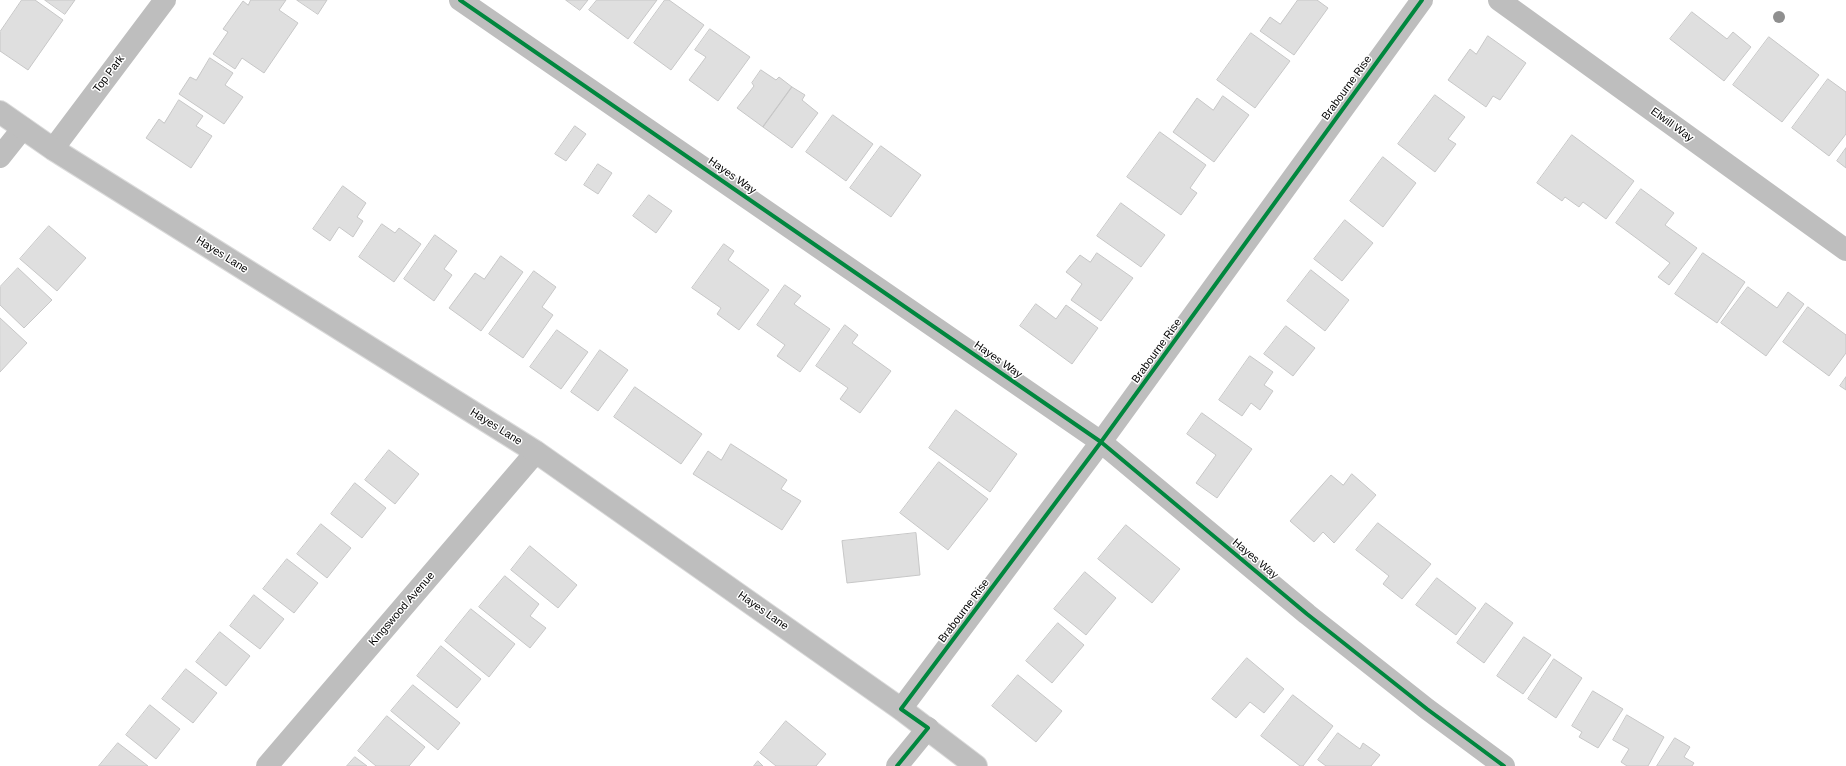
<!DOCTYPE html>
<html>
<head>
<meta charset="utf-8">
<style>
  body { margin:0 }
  canvas { display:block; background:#fff }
</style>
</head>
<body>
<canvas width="1846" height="766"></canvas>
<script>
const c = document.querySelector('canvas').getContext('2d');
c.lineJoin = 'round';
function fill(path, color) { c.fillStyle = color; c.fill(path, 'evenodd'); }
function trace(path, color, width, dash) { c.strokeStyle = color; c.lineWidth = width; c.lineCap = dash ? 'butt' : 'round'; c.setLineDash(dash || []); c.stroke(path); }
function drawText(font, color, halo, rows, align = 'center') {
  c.font = font + ' Helvetica,sans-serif'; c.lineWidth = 3; c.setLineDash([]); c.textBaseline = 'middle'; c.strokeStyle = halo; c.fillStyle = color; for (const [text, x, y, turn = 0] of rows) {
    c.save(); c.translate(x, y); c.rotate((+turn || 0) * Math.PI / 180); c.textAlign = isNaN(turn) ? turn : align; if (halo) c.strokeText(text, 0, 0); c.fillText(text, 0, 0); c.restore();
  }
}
const building = new Path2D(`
  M 22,0 L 35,0 L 63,20 L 28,70 L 0,51 L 0,32 Z
  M 45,0 L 75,0 L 65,14 Z
  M 251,0 L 286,0 L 279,10 L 298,23 L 264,73 L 242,58 L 235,69 L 213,54 L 228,32 L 223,29 L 243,1 L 248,5 Z
  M 297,0 L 327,0 L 318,14 Z
  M 566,0 L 588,0 L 580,10 Z
  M 597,0 L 657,0 L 628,39 L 589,10 Z
  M 665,0 L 669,0 L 704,25 L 671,70 L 634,43 Z
  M 1298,0 L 1317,0 L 1328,8 L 1294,55 L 1260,31 L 1270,17 L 1280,24 Z
  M 1692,12 L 1727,39 L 1733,32 L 1751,47 L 1724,81 L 1670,39 Z
  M 710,29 L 750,57 L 718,101 L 689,80 L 706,57 L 695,50 Z
  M 1251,33 L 1290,61 L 1255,108 L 1217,80 Z
  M 1488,36 L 1526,63 L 1500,100 L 1493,96 L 1486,107 L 1448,80 L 1470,49 L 1476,54 Z
  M 1769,37 L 1819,75 L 1782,122 L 1733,85 Z
  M 210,58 L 233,73 L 225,85 L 243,97 L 224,124 L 179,94 L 190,77 L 196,80 Z
  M 761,70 L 776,80 L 779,77 L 792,87 L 763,127 L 737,108 L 754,86 L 752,83 Z
  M 1828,79 L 1846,92 L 1846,134 L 1829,156 L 1792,128 Z
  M 792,87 L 805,95 L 802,100 L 818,113 L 792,148 L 763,127 Z
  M 1435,95 L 1465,117 L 1448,139 L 1456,144 L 1435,172 L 1398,144 Z
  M 1223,96 L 1249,115 L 1214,162 L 1173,132 L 1197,98 L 1213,110 Z
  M 179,100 L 203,116 L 196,126 L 212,136 L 191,168 L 146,138 L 159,119 L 164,123 Z
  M 833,115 L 873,144 L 846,181 L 806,152 Z
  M 575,126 L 586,134 L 566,161 L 555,154 Z
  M 1160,132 L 1206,165 L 1190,188 L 1197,193 L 1181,215 L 1127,177 Z
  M 1572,135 L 1634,181 L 1606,219 L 1583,202 L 1579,207 L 1565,197 L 1562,201 L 1537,183 Z
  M 881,146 L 921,175 L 891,217 L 850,188 Z
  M 1846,148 L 1846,168 L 1837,161 Z
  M 1383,157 L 1416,183 L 1383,227 L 1350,201 Z
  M 598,164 L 612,173 L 598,194 L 584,185 Z
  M 343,186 L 366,203 L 357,217 L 363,221 L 353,237 L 339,227 L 330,241 L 313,229 Z
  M 1641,189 L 1674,213 L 1665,225 L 1697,248 L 1669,285 L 1658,277 L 1670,263 L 1616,223 Z
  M 649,195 L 672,211 L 656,233 L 633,216 Z
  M 1121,203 L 1165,235 L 1141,267 L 1097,236 Z
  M 1345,220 L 1373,243 L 1342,281 L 1314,259 Z
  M 382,224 L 395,233 L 399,228 L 421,244 L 394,282 L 359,257 Z
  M 49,226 L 86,258 L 57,291 L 20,259 Z
  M 435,235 L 457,251 L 444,269 L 452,275 L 434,301 L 404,279 Z
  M 724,244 L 734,251 L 728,260 L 769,290 L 739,330 L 717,314 L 721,308 L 692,288 Z
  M 1097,253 L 1133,278 L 1101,321 L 1071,300 L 1082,284 L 1066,272 L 1080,255 L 1090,262 Z
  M 1703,253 L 1745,282 L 1717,323 L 1675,294 Z
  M 501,256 L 523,272 L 481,331 L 449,308 L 475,273 L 484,279 Z
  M 18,268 L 52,300 L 24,328 L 0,305 L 0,287 Z
  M 1311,270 L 1349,300 L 1325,331 L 1287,301 Z
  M 534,271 L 556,287 L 542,307 L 553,315 L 523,358 L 489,334 Z
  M 785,285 L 801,296 L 794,304 L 830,329 L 800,372 L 777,356 L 785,345 L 757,325 Z
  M 1748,287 L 1777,308 L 1788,292 L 1804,304 L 1766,356 L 1721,323 Z
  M 1036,304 L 1056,319 L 1066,305 L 1098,328 L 1072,364 L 1020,326 Z
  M 1808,307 L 1846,335 L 1846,353 L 1829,376 L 1783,342 Z
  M 0,318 L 27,343 L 0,372 Z
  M 845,325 L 858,335 L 852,343 L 891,371 L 860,413 L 840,399 L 848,388 L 816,366 Z
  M 1286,326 L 1315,348 L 1293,376 L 1264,354 Z
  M 557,330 L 588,352 L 561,389 L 530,367 Z
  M 600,350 L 628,370 L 598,411 L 571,392 Z
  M 1250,356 L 1273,372 L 1264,385 L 1273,391 L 1260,410 L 1251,403 L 1242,416 L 1219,400 Z
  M 1846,377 L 1846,390 L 1840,386 Z
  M 635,387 L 702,434 L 681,464 L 614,417 Z
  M 956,410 L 1017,454 L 990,492 L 929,448 Z
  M 1202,413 L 1252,449 L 1217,498 L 1196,483 L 1216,455 L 1187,434 Z
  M 731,444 L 787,480 L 781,489 L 801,501 L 782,530 L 693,474 L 708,451 L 721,460 Z
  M 389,450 L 419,474 L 395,504 L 365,480 Z
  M 939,462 L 988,499 L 948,550 L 900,513 Z
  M 1352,474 L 1376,495 L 1334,543 L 1323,532 L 1314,542 L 1290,521 L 1331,475 L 1343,485 Z
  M 355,483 L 386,508 L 362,538 L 331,514 Z
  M 1378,523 L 1431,564 L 1402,599 L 1383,584 L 1389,576 L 1356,550 Z
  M 321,524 L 351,548 L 327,578 L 297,554 Z
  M 1126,525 L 1180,569 L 1152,603 L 1098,559 Z
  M 916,533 L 920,575 L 847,583 L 842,541 Z
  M 530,546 L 577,585 L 558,608 L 511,570 Z
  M 287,559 L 318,583 L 294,613 L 263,589 Z
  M 1085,572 L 1116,598 L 1086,635 L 1054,609 Z
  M 505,576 L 539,604 L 530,616 L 546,628 L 530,648 L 479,607 Z
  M 1437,578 L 1476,608 L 1456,635 L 1416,605 Z
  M 254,595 L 284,619 L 260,649 L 230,626 Z
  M 1486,603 L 1513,623 L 1484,663 L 1457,643 Z
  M 471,609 L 515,644 L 489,677 L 445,641 Z
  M 1058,623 L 1084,645 L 1052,683 L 1026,661 Z
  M 220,632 L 250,656 L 226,686 L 196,662 Z
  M 1524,637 L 1551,655 L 1523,694 L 1497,676 Z
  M 441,646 L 481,679 L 457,708 L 417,676 Z
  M 1247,658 L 1284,689 L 1264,713 L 1250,702 L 1236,718 L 1212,699 Z
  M 1554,659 L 1582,678 L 1556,718 L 1528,699 Z
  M 186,669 L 217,693 L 193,723 L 162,699 Z
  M 1018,675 L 1062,711 L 1036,742 L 992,706 Z
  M 413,685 L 460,723 L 438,750 L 391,711 Z
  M 1593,691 L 1623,709 L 1598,748 L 1579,737 L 1582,732 L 1572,726 Z
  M 1293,695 L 1333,726 L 1303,766 L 1300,766 L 1261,736 Z
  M 150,705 L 180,729 L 156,759 L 126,735 Z
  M 1627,715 L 1664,737 L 1648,766 L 1627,766 L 1621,762 L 1629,749 L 1613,740 Z
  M 387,716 L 425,747 L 409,766 L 376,766 L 358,751 Z
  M 786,721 L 826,754 L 816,766 L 776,766 L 760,753 Z
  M 1338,733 L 1360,749 L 1363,743 L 1380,755 L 1371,766 L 1326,766 L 1318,760 Z
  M 1675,738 L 1690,747 L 1684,757 L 1694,763 L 1692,766 L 1657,766 Z
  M 118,743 L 148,766 L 99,766 Z
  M 355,757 L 367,766 L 347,766 Z
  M 758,761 L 763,766 L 754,766 Z`);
fill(building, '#dfdfdf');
trace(building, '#c7c7c7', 1);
const major = new Path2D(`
  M 0,112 L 53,149 L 536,452 L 901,709 L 976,766`);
trace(major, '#dbdbdb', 24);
trace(new Path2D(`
  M 460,0 L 1101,442 L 1307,614 L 1427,709 L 1504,766
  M 1499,0 L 1846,250
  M 53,149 L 165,0
  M 0,157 L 23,128
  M 901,709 L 1101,442 L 1422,0
  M 267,766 L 536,452
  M 897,766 L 928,728`), '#bebebe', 22);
trace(major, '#bebebe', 22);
trace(new Path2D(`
  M 460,0 L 1101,442 L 1307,614 L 1427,709 L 1504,766
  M 897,766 L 928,728 L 901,709 L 1101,442 L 1422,0`), '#00873e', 4);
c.fillStyle = '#8f8f8f';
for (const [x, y] of [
  [1779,17]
]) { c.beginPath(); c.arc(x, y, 6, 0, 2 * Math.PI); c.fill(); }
drawText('11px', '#000', '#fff', [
  ["Top Park",109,74,-53],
  ["Brabourne Rise",1347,88,-54],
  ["Elwill Way",1672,125,36],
  ["Hayes Way",732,176,35],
  ["Hayes Lane",222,255,32],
  ["Brabourne Rise",1157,351,-54],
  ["Hayes Way",998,360,35],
  ["Hayes Lane",496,427,32],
  ["Hayes Way",1255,559,40],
  ["Kingswood Avenue",402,609,-49],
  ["Hayes Lane",763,611,35],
  ["Brabourne Rise",964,611,-53]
]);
</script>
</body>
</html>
